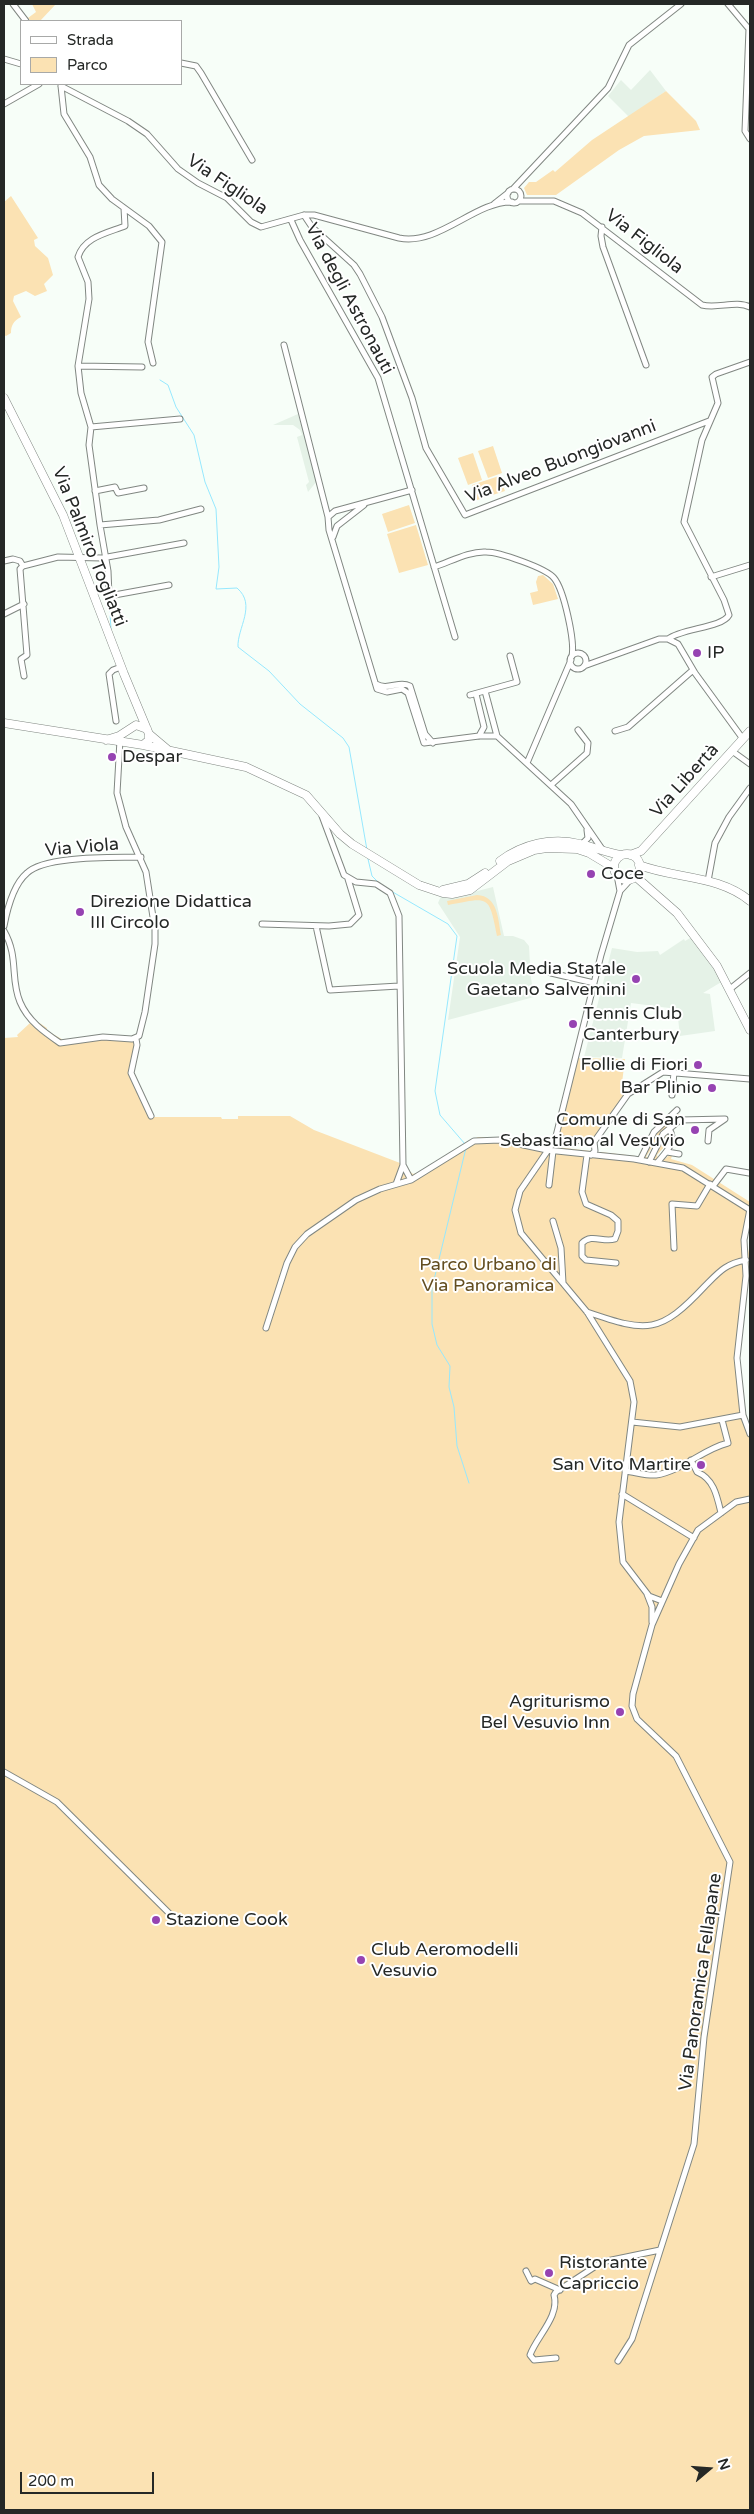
<!DOCTYPE html>
<html>
<head>
<meta charset="utf-8">
<style>
  body { margin:0 }
  #map { position:relative; width:754px; height:2514px; overflow:hidden; background:#f7fef8; font-family:"Varela Round",sans-serif }
  canvas { display:block }
  .frame { position:absolute; inset:0; border:5px solid #252826; pointer-events:none }
  .legend { position:absolute; left:20px; top:20px; width:162px; height:65px; box-sizing:border-box; background:#fff; border:1px solid #a8a9a8; margin:0; padding:6px 9px; list-style:none; font-size:15px; color:#252826 }
  .legend li { display:flex; align-items:center; gap:10px; height:25px }
  .legend b { width:25px; border:1px solid #a8a9a8 }
  .north { position:absolute; left:684px; top:2444px; width:50px; height:50px; -webkit-text-stroke:4px #fff; paint-order:stroke; rotate:72deg; font-size:14px; font-weight:700; line-height:20px; text-align:center; color:#252826 }
  .north::after { content:''; display:block; margin:auto; width:18px; height:22px; background:#252826; clip-path:polygon(50% 0,100% 100%,50% 72%,0 100%) }
  .scale { position:absolute; left:20px; top:2472px; width:134px; height:22px; box-sizing:border-box; border:2px solid #252826; border-top:0; padding-left:6px; font-size:15px; line-height:18px; white-space:nowrap; color:#252826; -webkit-text-stroke:4px #fff; paint-order:stroke }
</style>
</head>
<body>
<div id="map">
<canvas width="754" height="2514"></canvas>
<div class="frame"></div>
<ul class="legend">
<li><b style="height:6px;background:#fff"></b>Strada</li>
<li><b style="height:14px;background:#fbe2b3"></b>Parco</li>
</ul>
<div class="north">N</div>
<div class="scale">200 m</div>
</div>
<script>
const c = document.querySelector('canvas').getContext('2d');
c.lineJoin = 'round';
function fill(path, color) { c.fillStyle = color; c.fill(path, 'evenodd'); }
function trace(path, color, width, dash) { c.strokeStyle = color; c.lineWidth = width; c.lineCap = dash ? 'butt' : 'round'; c.setLineDash(dash || []); c.stroke(path); }
function drawText(font, color, halo, rows, align = 'center') {
  c.font = font + ' "Varela Round",sans-serif'; c.lineWidth = 4; c.setLineDash([]); c.textBaseline = 'middle'; c.strokeStyle = halo; c.fillStyle = color; for (const [text, x, y, turn = 0] of rows) {
    c.save(); c.translate(x, y); c.rotate((+turn || 0) * Math.PI / 180); c.textAlign = isNaN(turn) ? turn : align; if (halo) c.strokeText(text, 0, 0); c.fillText(text, 0, 0); c.restore();
  }
}
fill(new Path2D(`
  M 650,70 L 666,91 L 629,117 L 608,96 L 621,80 L 631,90 Z
  M 298,414 L 317,481 L 308,492 L 306,485 L 309,482 L 297,437 L 302,435 L 300,430 L 293,425 L 273,425 Z
  M 493,887 L 504,936 L 513,936 L 524,940 L 529,946 L 530,964 L 551,970 L 549,976 L 530,972 L 534,997 L 448,1020 L 460,937 L 438,903 L 442,894 L 454,897 Z
  M 692,937 L 723,981 L 703,993 L 710,994 L 715,1031 L 680,1036 L 677,1009 L 631,1003 L 622,1058 L 584,1057 L 612,948 L 637,952 L 658,951 L 660,955 L 684,939 L 685,941 Z`), '#e5f2e7');
fill(new Path2D(`
  M 32,4 L 56,4 L 40,21 L 31,21 L 28,18 L 36,12 Z
  M 666,91 L 696,121 L 700,130 L 644,136 L 619,150 L 556,195 L 527,195 L 524,188 L 529,182 L 536,182 L 553,170 L 555,172 L 592,140 Z
  M 11,196 L 38,238 L 34,240 L 35,246 L 48,258 L 53,275 L 44,284 L 47,291 L 35,296 L 26,291 L 14,296 L 13,301 L 21,317 C 13,321 11,326 11,333 L 6,336 L 4,335 L 4,202 Z
  M 493,446 L 502,473 L 488,478 L 478,451 Z
  M 473,453 L 482,480 L 468,485 L 458,458 Z
  M 499,476 L 505,491 L 477,500 L 472,485 Z
  M 409,505 L 415,523 L 388,532 L 382,514 Z
  M 416,525 L 428,565 L 399,573 L 387,534 Z
  M 543,575 L 553,584 L 558,599 L 533,605 L 530,593 L 538,591 L 536,582 L 538,576 Z
  M 477,895 C 498,896 498,919 501,935 L 497,936 C 489,894 489,897 448,905 L 447,901 Z
  M 38,1022 L 47,1028 L 46,1030 L 65,1041 L 123,1036 L 138,1043 L 133,1074 L 154,1117 L 221,1117 L 222,1119 L 238,1119 L 238,1116 L 290,1116 L 314,1130 L 400,1163 L 413,1174 L 420,1172 L 478,1137 L 508,1138 L 556,1147 L 644,1157 L 656,1133 L 674,1114 L 680,1114 L 680,1118 L 662,1131 L 646,1157 L 653,1158 L 659,1144 L 662,1145 L 666,1140 L 663,1138 L 668,1132 L 670,1135 L 668,1138 L 671,1139 L 668,1148 L 665,1146 L 657,1155 L 658,1158 L 665,1159 L 669,1155 L 677,1155 L 672,1156 L 671,1159 L 692,1165 L 750,1202 L 750,1220 L 746,1239 L 749,1253 L 749,1274 L 745,1288 L 739,1370 L 744,1409 L 750,1428 L 750,2510 L 4,2510 L 4,1038 L 18,1037 L 17,1035 L 30,1023 Z
  M 576,1058 L 625,1059 L 622,1083 L 628,1092 L 594,1140 L 558,1137 Z`), '#fbe2b3');
trace(new Path2D(`
  M 160,380 L 168,385 L 176,407 L 194,435 L 205,482 L 216,509 L 219,567 L 216,589 L 237,588 C 257,605 237,628 238,647 L 269,671 L 300,704 L 343,738 L 349,747 L 367,850
  M 109,598 L 111,629
  M 368,859 L 372,876 L 378,882
  M 391,891 L 448,924 L 457,936 L 435,1091 L 440,1115 L 465,1144
  M 466,1148 L 432,1288 L 432,1324 L 437,1345 L 450,1366 L 449,1387 L 454,1407 L 457,1446 L 469,1483`), '#96e8fe', 1);
const street = new Path2D(`
  M 13,4 L 26,21
  M 728,4 L 749,29 L 745,131 L 750,139
  M 4,59 L 21,64
  M 181,63 L 196,66 L 201,73 L 252,160
  M 61,86 L 128,121 L 147,134 L 178,169 L 198,183 L 227,198 L 251,222 L 261,227 L 304,215 L 314,215 L 399,238 C 439,246 475,201 512,202
  M 61,86 L 64,114 L 90,157 L 99,185 L 112,199 L 149,226 L 162,242 L 148,342 L 153,363
  M 4,104 L 39,84
  M 513,189 L 608,88 L 629,45 L 681,4
  M507 196a7 7 0 1 1 14 0a7 7 0 1 1-14 0Z
  M 519,201 L 554,201 L 582,213 L 702,305 C 718,309 736,300 750,307
  M 494,204 L 508,193
  M 304,215 L 312,227 L 354,265 L 360,274 L 382,317 L 412,398 L 426,448 L 465,515 L 709,421
  M 291,220 L 300,240 L 378,378 L 455,637
  M 602,227 L 601,236 L 603,247 L 646,365
  M 284,345 L 328,517
  M 78,366 L 142,367
  M 91,427 L 180,419
  M 412,490 L 335,511 L 328,517 L 329,530 L 377,689 L 387,692 L 402,689 L 408,693 L 424,743 L 479,736 L 497,736 L 571,804 L 602,849
  M 95,491 L 115,487 L 118,493 L 144,488
  M 100,525 L 89,445 L 91,427 L 81,393 L 78,366 L 89,299 L 88,282 L 78,257 C 84,237 107,233 125,226 L 124,208
  M 333,537 L 337,526 L 364,505
  M 4,561 L 13,559 L 20,561 L 23,566
  M 434,567 C 450,562 469,551 486,552 C 499,552 546,568 554,578 C 564,590 575,641 572,656
  M 711,577 L 750,565
  M 169,585 L 109,596 L 108,571 L 100,525 L 159,520 L 201,509
  M 4,614 L 24,604
  M 668,639 C 682,628 722,628 729,615 L 724,600 L 684,522 L 702,440 L 718,403 L 712,377 L 716,374 L 750,362
  M570 661a8 8 0 1 1 16 0a8 8 0 1 1-16 0Z
  M 584,666 L 659,639 L 668,639 L 678,644 L 695,673 L 743,739
  M 24,676 L 21,659 L 27,655 L 20,569 L 23,566 L 58,557 L 102,558 L 184,543
  M 376,684 C 388,691 399,680 410,686 L 425,734 L 433,743
  M 485,691 L 497,736
  M 476,694 L 484,727 L 479,736
  M 470,695 L 517,682 L 510,656
  M 116,721 L 109,674 L 113,670 L 121,667
  M 615,731 L 628,727 L 693,670
  M 732,751 L 750,764
  M 527,763 L 571,660
  M 551,785 L 587,753 L 588,743 L 578,730
  M 322,816 L 344,875 L 356,882 L 376,884 L 390,893 L 399,916 L 403,1165 L 396,1184
  M 582,844 L 588,838 L 587,830
  M 617,875 L 620,891
  M 631,879 L 620,891 L 601,955 L 555,1140 L 520,1191 L 515,1210 L 521,1233 L 587,1312 L 630,1381 L 634,1402 L 619,1522 L 623,1562 L 649,1596 L 662,1601
  M 708,881 L 715,843 L 729,817 L 750,788
  M 262,924 L 329,926 L 350,924 L 359,915 L 348,879
  M 4,926 C 7,910 14,884 27,873 C 45,855 116,858 141,857
  M 316,926 L 330,990 L 399,986
  M 4,931 C 19,957 10,979 20,1002 C 28,1021 44,1032 60,1043 L 103,1037 L 132,1039 L 139,1036 L 145,1012 L 155,944 L 155,930 L 146,872 L 126,827 L 117,793 L 120,740
  M 551,973 L 594,983
  M 730,989 L 750,973
  M 136,1039 L 137,1045 L 131,1073 L 151,1116
  M 672,1095 L 674,1072
  M 536,1147 L 562,1139 L 594,1142
  M 667,1152 L 679,1154
  M 587,1155 L 582,1192 L 586,1204 L 611,1215 L 618,1221 L 618,1231 L 615,1239 C 603,1243 592,1233 582,1243 L 582,1256 L 586,1260 L 616,1263
  M 591,1155 L 595,1151 L 594,1142 L 628,1094 L 663,1072 L 750,1079
  M 640,1160 L 654,1132 L 677,1110
  M 649,1162 L 663,1134 L 680,1120 L 725,1119 L 709,1130 L 708,1141
  M 657,1163 C 665,1153 678,1142 669,1129
  M 403,1165 L 411,1180
  M 549,1185 L 553,1151
  M 713,1186 L 726,1169 L 749,1173
  M 553,1221 L 561,1248 L 563,1283
  M 674,1248 L 672,1204 L 697,1206 L 710,1184
  M 587,1312 C 648,1333 660,1334 705,1286 C 719,1272 725,1264 746,1260
  M 266,1328 L 287,1263 L 295,1247 L 307,1234 L 356,1200 L 380,1189 L 411,1180 L 474,1141 L 500,1140 L 547,1150 L 634,1159 L 683,1168 L 750,1210
  M 743,1415 L 750,1434
  M 632,1422 L 680,1427 L 743,1415 L 737,1358 L 746,1276 L 744,1240 L 750,1209
  M 691,1460 L 697,1472 C 714,1479 717,1496 721,1513
  M 625,1471 C 635,1472 647,1476 656,1475 C 682,1471 703,1449 728,1443 L 722,1420
  M 622,1494 L 694,1538
  M 647,1594 L 652,1607 L 652,1622
  M 4,1772 L 57,1802 L 176,1920
  M 526,2271 L 531,2281 L 535,2279 L 560,2290
  M 556,2358 L 534,2360 L 530,2355 C 537,2336 560,2316 554,2295 L 556,2292 L 602,2262 L 660,2250
  M 618,2361 L 632,2339 L 694,2144 L 704,2037 L 730,1862 L 676,1756 L 637,1719 L 632,1706 L 633,1694 L 652,1625 L 679,1564 L 698,1530 L 736,1502 L 750,1499`);
const secondary = new Path2D(`
  M 4,398 L 63,515 L 124,674 L 149,734 L 149,740 L 143,745
  M 4,723 L 143,745 L 246,767 L 306,795 L 340,834 L 352,844 L 419,885 L 443,893 L 452,894 L 470,890 L 508,861 L 534,850 L 547,848 L 577,849 L 589,853 L 614,868
  M 149,734 L 168,750
  M 106,740 L 119,736 L 136,725 L 147,729
  M614 867a13 13 0 1 1 26 0a13 13 0 1 1-26 0Z
  M 630,855 L 641,851 L 750,731
  M 500,861 C 523,844 552,837 580,844 C 594,847 607,853 621,855
  M 639,865 C 676,879 719,875 750,901
  M 635,876 L 677,913 L 717,966 L 750,1030
  M 443,890 L 468,884 L 485,873`);
trace(street, '#818782', 7);
trace(secondary, '#818782', 9);
trace(street, '#fff', 5);
trace(secondary, '#fff', 8);
for (const [x, y, r, color] of [
  [697,653,5,"#9643b2"],
  [112,757,5,"#9643b2"],
  [591,874,5,"#9643b2"],
  [80,912,5,"#9643b2"],
  [636,979,5,"#9643b2"],
  [573,1024,5,"#9643b2"],
  [698,1065,5,"#9643b2"],
  [712,1088,5,"#9643b2"],
  [695,1130,5,"#9643b2"],
  [701,1465,5,"#9643b2"],
  [620,1712,5,"#9643b2"],
  [156,1920,5,"#9643b2"],
  [361,1960,5,"#9643b2"],
  [549,2273,5,"#9643b2"]
]) { const dot = new Path2D(); dot.arc(x, y, r, 0, 2 * Math.PI); c.fillStyle = color; c.fill(dot); trace(dot, '#fff', 2); }
drawText('18px', '#252826', '#fff', [
  ["Via Figliola",227,185,34],
  ["Via Figliola",644,242,38],
  ["Via degli Astronauti",349,299,62],
  ["Via Alveo Buongiovanni",561,462,-21],
  ["Via Palmiro Togliatti",89,547,68],
  ["Via Libertà",685,781,-48],
  ["Via Viola",82,848,-5],
  ["Via Panoramica Fellapane",701,1982,-82]
]);
drawText('18px', '#252826', '#fff', [
  ["IP",707,653],
  ["Despar",122,757],
  ["Coce",601,874],
  ["Direzione Didattica",90,902],
  ["III Circolo",90,923],
  ["Scuola Media Statale",626,969,"right"],
  ["Gaetano Salvemini",626,990,"right"],
  ["Tennis Club",583,1014],
  ["Canterbury",583,1035],
  ["Follie di Fiori",688,1065,"right"],
  ["Bar Plinio",702,1088,"right"],
  ["Comune di San",685,1120,"right"],
  ["Sebastiano al Vesuvio",685,1141,"right"],
  ["San Vito Martire",691,1465,"right"],
  ["Agriturismo",610,1702,"right"],
  ["Bel Vesuvio Inn",610,1723,"right"],
  ["Stazione Cook",166,1920],
  ["Club Aeromodelli",371,1950],
  ["Vesuvio",371,1971],
  ["Ristorante",559,2263],
  ["Capriccio",559,2284]
], 'left');
drawText('18px', '#634d1f', '#fff', [
  ["Parco Urbano di",488,1265],
  ["Via Panoramica",488,1286]
]);
</script>
</body>
</html>
